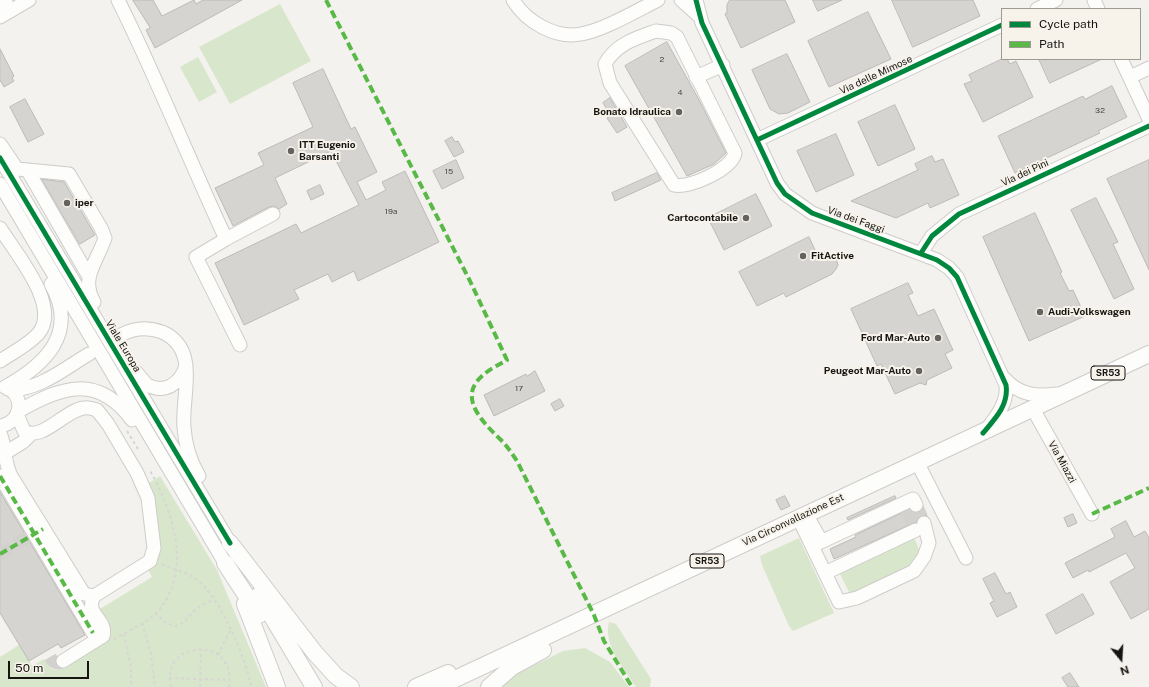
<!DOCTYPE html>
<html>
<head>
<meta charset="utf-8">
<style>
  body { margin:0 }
  #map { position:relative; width:1149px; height:687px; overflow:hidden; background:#f4f2ee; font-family:"Public Sans",sans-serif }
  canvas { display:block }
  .legend { position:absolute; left:1001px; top:8px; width:140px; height:52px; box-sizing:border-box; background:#f7f3eb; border:1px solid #9d9a94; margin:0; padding:5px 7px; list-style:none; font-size:12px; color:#161512 }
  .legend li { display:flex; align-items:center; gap:8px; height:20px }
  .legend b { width:20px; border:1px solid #9d9a94 }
  .north { position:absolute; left:1101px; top:639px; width:40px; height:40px; -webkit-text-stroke:3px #f7f3eb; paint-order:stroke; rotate:162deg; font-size:11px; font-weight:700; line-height:16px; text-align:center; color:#161512 }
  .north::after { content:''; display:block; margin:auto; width:14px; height:18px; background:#161512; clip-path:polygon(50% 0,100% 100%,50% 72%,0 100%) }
  .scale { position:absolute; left:8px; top:661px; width:81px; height:18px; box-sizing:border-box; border:2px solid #161512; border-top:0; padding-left:5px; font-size:12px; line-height:14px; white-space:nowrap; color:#161512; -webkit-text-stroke:3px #f7f3eb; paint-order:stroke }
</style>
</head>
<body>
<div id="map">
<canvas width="1149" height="687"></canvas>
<ul class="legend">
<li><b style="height:5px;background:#00873e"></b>Cycle path</li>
<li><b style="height:5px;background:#58b947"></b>Path</li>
</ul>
<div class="north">N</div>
<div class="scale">50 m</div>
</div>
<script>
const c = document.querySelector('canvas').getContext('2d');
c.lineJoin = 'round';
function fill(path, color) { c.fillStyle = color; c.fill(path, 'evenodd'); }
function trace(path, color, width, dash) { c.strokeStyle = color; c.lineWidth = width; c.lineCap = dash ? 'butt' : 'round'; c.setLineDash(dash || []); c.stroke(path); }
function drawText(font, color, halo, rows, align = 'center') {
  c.font = font + ' "Public Sans",sans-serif'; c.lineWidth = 4; c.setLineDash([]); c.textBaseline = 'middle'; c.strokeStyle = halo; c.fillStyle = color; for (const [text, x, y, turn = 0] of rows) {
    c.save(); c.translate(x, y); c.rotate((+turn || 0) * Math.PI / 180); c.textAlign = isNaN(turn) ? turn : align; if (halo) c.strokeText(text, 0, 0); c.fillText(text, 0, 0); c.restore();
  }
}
fill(new Path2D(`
  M 280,4 L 311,61 L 230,104 L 199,47 Z
  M 198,57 L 217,92 L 199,102 L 180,67 Z
  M 160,476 L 217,570 L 266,687 L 0,687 L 0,657 L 19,645 L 32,666 L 44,659 C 48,665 50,670 58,670 L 103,643 L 96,601 L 100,609 L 152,577 L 148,570 C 153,565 158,559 159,551 C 161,533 156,500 149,483 Z
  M 914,537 L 919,550 L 919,556 L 913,566 L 851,596 L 840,574 Z
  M 799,538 L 834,613 L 793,631 L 789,626 L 762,565 L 760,556 Z
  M 609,622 L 616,624 L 651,679 L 650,687 L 636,687 C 624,668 603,646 609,622 Z
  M 585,648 L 610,662 L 629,687 L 501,687 L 505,680 L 563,651 Z`), '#d8e6cb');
const building = new Path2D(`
  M 133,0 L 153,0 L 162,16 L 194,0 L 196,4 L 203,0 L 242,0 L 155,48 L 146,30 L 150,28 Z
  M 730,0 L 785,0 L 795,22 L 741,48 L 725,14 L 727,13 L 727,5 Z
  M 813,0 L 842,0 L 818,11 Z
  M 892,0 L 973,0 L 980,16 L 913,47 Z
  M 868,12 L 891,59 L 829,87 L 808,41 Z
  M 667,42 L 699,100 L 726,153 L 714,164 L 687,176 L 625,66 Z
  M 0,49 L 14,76 L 12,78 L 14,81 L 4,87 L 0,80 Z
  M 787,54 L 810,102 L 788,113 L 779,114 L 770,109 L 752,70 Z
  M 1002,59 L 1007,59 L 1010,64 L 1016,61 L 1033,97 L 983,122 L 964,84 L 972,81 L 969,75 Z
  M 1039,59 L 1102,59 L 1050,83 Z
  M 323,69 L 351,129 L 355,127 L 377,172 L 357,182 L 366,200 L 386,190 L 382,182 L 405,171 L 439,242 L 358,281 L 354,271 L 332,282 L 328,274 L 294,290 L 299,299 L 244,325 L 215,263 L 296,224 L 301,233 L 359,205 L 331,151 L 275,178 L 287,204 L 279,209 L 274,206 L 269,207 L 233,226 L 215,188 L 264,165 L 258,153 L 313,127 L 293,83 Z
  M 1112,86 L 1127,117 L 1098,131 L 1100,133 L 1015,173 L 998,136 L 1083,96 L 1085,99 Z
  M 610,98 L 627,127 L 617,133 L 607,118 L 611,116 L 603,103 Z
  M 25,99 L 44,134 L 28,142 L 10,107 Z
  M 895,105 L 915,149 L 878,166 L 858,122 Z
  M 836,134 L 854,175 L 816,192 L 797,151 Z
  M 452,137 L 455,142 L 458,141 L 464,152 L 454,157 L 445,141 Z
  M 932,156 L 935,162 L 943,159 L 959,195 L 930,208 L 928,203 L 896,218 L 851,201 L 918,170 L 915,164 Z
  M 456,160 L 464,178 L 442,189 L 433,171 Z
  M 1149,160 L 1149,270 L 1107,179 Z
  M 657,173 L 661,180 L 615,201 L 612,193 Z
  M 42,179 L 64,182 L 95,235 L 80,244 Z
  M 320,185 L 324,194 L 311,200 L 307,191 Z
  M 756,194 L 772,226 L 724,250 L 708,218 Z
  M 1096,198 L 1118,242 L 1113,244 L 1134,289 L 1114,299 L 1071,210 Z
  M 1035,213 L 1062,272 L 1060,273 L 1069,291 L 1073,290 L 1085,316 L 1029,341 L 983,237 Z
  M 809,237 L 816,252 L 826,252 L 835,255 L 838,265 L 836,269 L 832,274 L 786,297 L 784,293 L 757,306 L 739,272 Z
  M 908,283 L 913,293 L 908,295 L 918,316 L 934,309 L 953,350 L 945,354 L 952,368 L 927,380 L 926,385 L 920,383 L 895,394 L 881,364 L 877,366 L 851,309 Z
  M 535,371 L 545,391 L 494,416 L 484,395 L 526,374 L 527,376 Z
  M 560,399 L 564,406 L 555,411 L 551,404 Z
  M 0,492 L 85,635 L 61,648 L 58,644 L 29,661 L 0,613 Z
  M 785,496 L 790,506 L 781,510 L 776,500 Z
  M 895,496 L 896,498 L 848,520 L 847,518 Z
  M 923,508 L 927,516 L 922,515 L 916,522 L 834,559 L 830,549 L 856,537 L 855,535 L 910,509 L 916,513 L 920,512 Z
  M 1073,514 L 1077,523 L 1068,527 L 1064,518 Z
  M 1126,521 L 1134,537 L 1145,531 L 1149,538 L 1149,609 L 1131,619 L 1110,582 L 1135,568 L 1126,553 L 1089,572 L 1088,570 L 1073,578 L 1065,563 L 1115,537 L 1111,529 Z
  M 995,573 L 1006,594 L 1010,592 L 1017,607 L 997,617 L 990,603 L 994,601 L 983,579 Z
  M 1083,594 L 1094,614 L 1056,634 L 1046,615 Z
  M 1070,673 L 1079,687 L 1068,687 L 1062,678 Z`);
fill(building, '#d6d4d1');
trace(building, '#bcbab8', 1);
trace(new Path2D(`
  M 916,505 L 924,523
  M 907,510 L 915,528
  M 0,554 L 30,536
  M 50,657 C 53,662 57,665 63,661`), '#d3d1cd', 13, [13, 6]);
const minor = new Path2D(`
  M 118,0 C 157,78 189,160 226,239 L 196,257 L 240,345
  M 513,0 C 526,22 556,39 581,34 C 602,31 638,10 658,0
  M 681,0 L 700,17
  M 696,0 L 702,23 L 777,183 L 785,194 L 812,213 L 937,260 L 949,268 L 957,277 L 1006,385 C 1008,403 996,417 986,430
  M 1094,0 L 1098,9
  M 0,4 L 6,0
  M 1037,9 L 1056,0
  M 0,17 L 29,0
  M 656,31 L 671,33 L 677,37 L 735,153 C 732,169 689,189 674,185 L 610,83 L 605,64 C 616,44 636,38 656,31 Z
  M 1121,59 L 1149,119
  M 696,77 L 723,65
  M 1130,77 L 1149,68
  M 757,140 L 1002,25
  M 0,144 L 17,169 L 69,174 L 101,228 L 105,238 C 97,262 80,278 94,302
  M 0,158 L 230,543
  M 28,171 L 88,275
  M 0,184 L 225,563
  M 0,228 C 15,252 62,307 38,334 C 28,345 12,353 0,361
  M 226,239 L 273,214
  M 921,253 L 932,236 L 959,214 L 1149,126
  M 121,335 C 134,328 148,327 162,332 C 201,349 181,396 184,427 C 185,444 190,461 199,476
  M 136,372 L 147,385 C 165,394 180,384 186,366
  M 1004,378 C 1019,395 1036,397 1057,394
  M 5,387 C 45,365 79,333 51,284
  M 8,389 C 37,392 65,368 89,354
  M 1033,409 L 1092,514
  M 19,411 C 62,386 98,374 132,420
  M 0,426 C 22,423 26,395 5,387
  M 0,433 C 6,447 4,462 11,476 L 84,594 L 94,596 L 150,561 L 154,548 L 148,498 L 137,473 L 108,424 L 97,410 C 93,409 88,407 84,408 C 65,410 42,442 24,431 L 17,414
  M 5,453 L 23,442 L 31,434
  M 917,462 L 966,558
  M 0,476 L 93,633
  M 806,514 L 820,539 L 823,541
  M 798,517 L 839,602 L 857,598 L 914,571 L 924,557 L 929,543 L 924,523
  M 812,546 L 913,499 L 916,505
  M 825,573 L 916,530
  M 63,661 L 103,636 C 108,620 84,614 94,596`);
const major = new Path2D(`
  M 230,543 L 315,653 L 336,676 L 351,687
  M 225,563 L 259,615
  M 259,595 L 314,687
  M 245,604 L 277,687
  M 416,687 L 448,673
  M 438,687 L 1149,354
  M 489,687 L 512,667 L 543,650`);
trace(minor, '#ceccc9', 15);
trace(major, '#ceccc9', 18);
trace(new Path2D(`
  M 127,431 L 138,449
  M 162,564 C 173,570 186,571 196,579 C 220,596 246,658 251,687
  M 155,613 L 166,623 L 176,626 C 185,623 187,618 193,612 C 198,606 206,603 213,600
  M 142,623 L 151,654 L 155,687
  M 124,634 L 131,668 L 131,687
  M 114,639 C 128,631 145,624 156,613 C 194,573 173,510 149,469
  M 218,655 L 231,629
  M 169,678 L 230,680
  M 171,687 C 159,640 238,634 229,687
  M 200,687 L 201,649`), '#d7d6d4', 2, [3, 3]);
trace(minor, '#fdfdfc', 13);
trace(major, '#fdfdfc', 16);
trace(new Path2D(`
  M 326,0 L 470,281 L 507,360 C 498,365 488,370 481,377 C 456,400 488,427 504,443 C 509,449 513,455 517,461 L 594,615 L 604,641 L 632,687
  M 0,476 L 93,633
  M 1092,514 L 1149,488
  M 0,554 L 43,529`), '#58b947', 4, [8, 4]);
trace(new Path2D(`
  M 696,0 L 702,23 L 777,183 L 785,194 L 812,213 L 937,260 L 949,268 L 957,277 L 1006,385 C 1009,405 995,419 983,433
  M 757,140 L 1002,25
  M 0,158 L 230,543
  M 921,253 L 932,236 L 959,214 L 1149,126`), '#00873e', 5);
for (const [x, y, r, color] of [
  [679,112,4,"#64625f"],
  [291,151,4,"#64625f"],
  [67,203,4,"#64625f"],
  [746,218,4,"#64625f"],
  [803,256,4,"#64625f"],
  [1040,312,4,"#64625f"],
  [938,338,4,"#64625f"],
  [919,371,4,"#64625f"]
]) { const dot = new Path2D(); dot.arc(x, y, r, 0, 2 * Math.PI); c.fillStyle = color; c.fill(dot); trace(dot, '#f7f3eb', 1.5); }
drawText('8px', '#464542', null, [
  ["2",662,60],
  ["4",680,93],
  ["32",1100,111],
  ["15",449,172],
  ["19a",391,212],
  ["17",519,389]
]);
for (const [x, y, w] of [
  [1108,373,34],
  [707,561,34]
]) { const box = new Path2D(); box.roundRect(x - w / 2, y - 7, w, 14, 3); c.fillStyle = '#f7f3eb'; c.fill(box); trace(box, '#161512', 1); }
drawText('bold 9px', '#161512', null, [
  ["SR53",1108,373],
  ["SR53",707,561]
]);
drawText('10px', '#161512', '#f7f3eb', [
  ["Via delle Mimose",876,75,-25],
  ["Via dei Pini",1025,173,-25],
  ["Via dei Faggi",856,220,20],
  ["Viale Europa",123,346,59],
  ["Via Miazzi",1062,462,61],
  ["Via Circonvallazione Est",793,520,-25]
]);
drawText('bold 10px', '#161512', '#f7f3eb', [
  ["Bonato Idraulica",671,112],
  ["ITT Eugenio",299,145,"left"],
  ["Barsanti",299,157,"left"],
  ["iper",75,203,"left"],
  ["Cartocontabile",738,218],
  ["FitActive",811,256,"left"],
  ["Audi-Volkswagen",1048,312,"left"],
  ["Ford Mar-Auto",930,338],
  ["Peugeot Mar-Auto",911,371]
], 'right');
</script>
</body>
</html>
